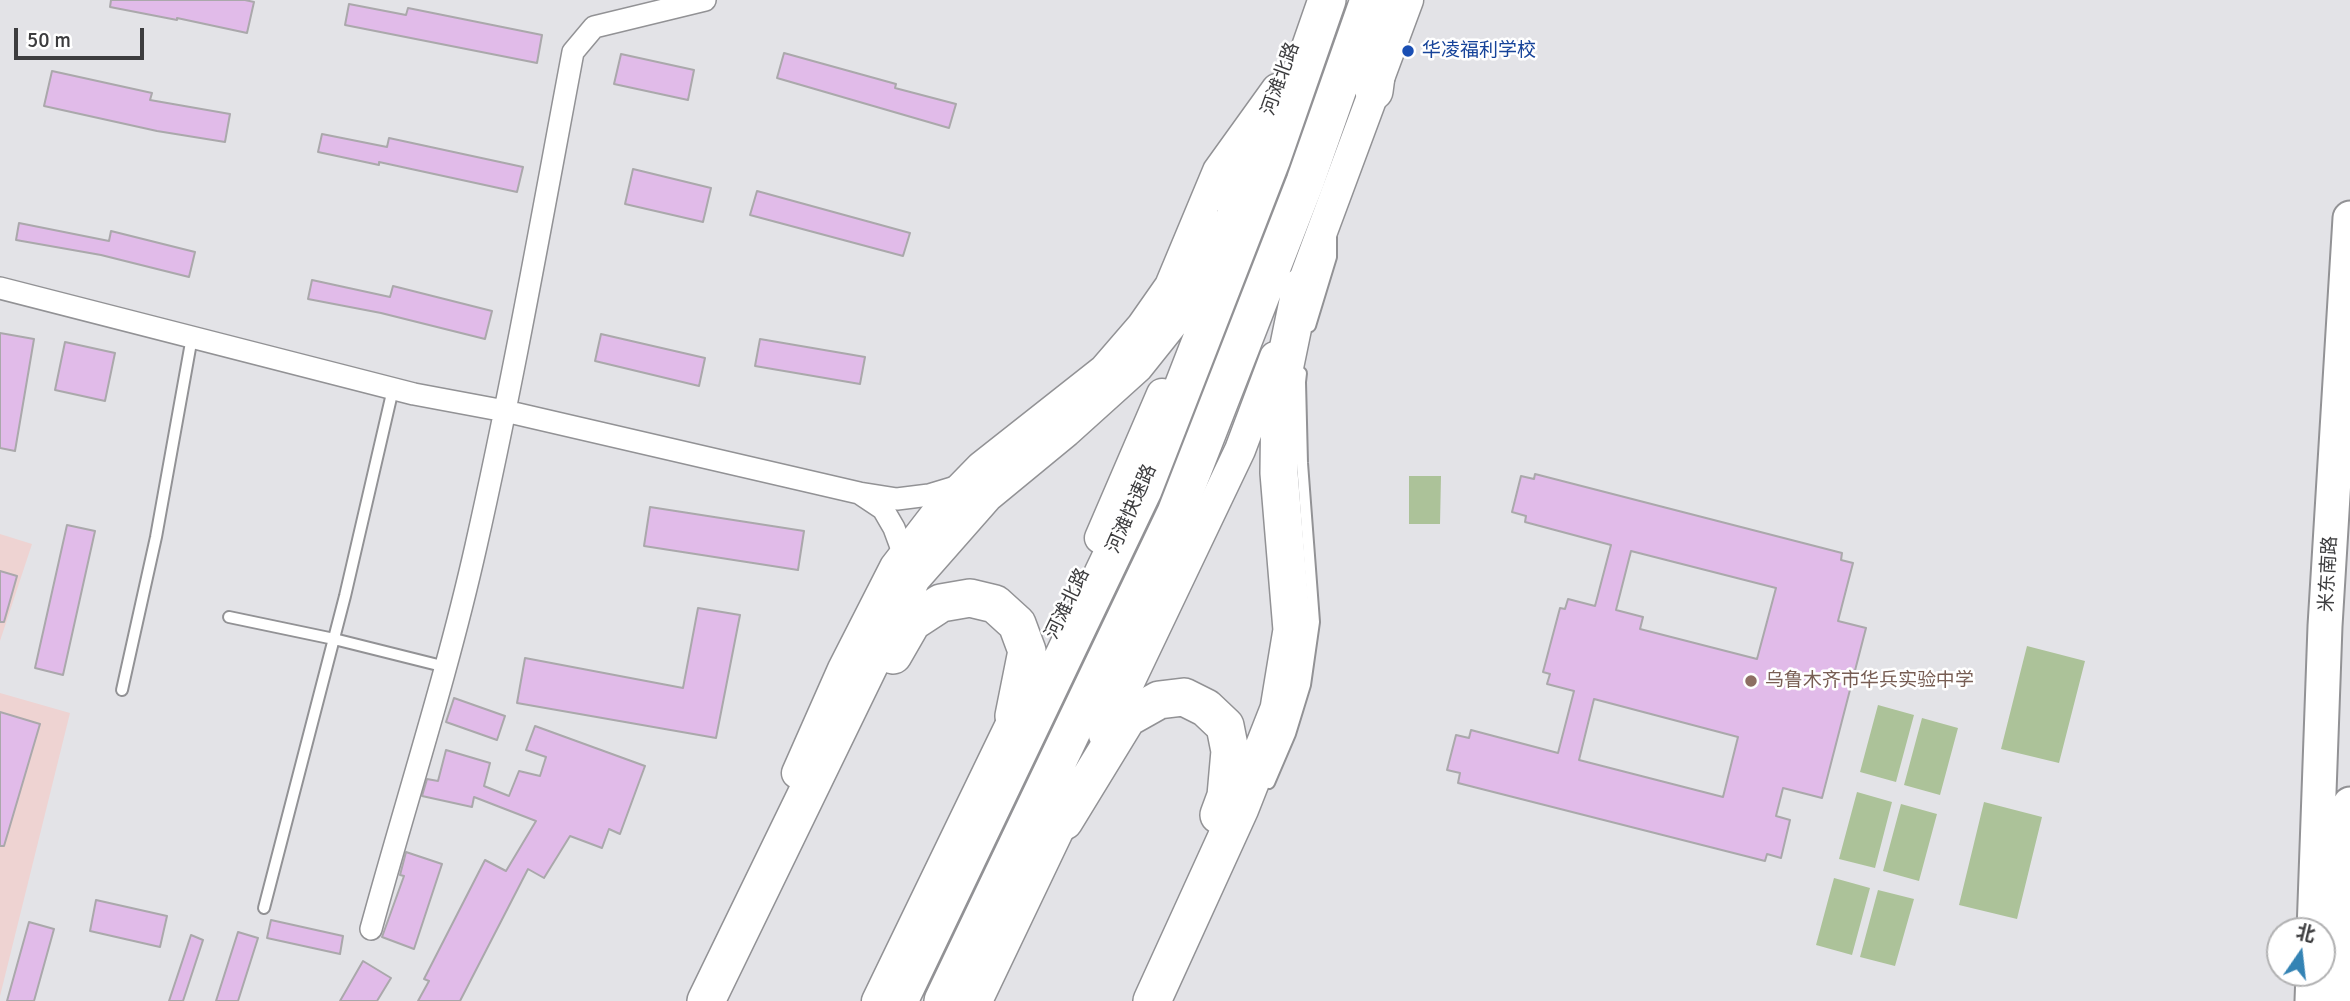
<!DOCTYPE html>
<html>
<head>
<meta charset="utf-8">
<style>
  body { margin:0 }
  #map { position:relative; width:2350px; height:1001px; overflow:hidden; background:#e3e3e7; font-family:Signika,"Noto Sans SC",sans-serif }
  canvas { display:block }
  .north { position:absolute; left:2266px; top:917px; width:70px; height:70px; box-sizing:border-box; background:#fff; border:2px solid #b1b1b2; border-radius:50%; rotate:14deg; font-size:19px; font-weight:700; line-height:28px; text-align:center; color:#3c3c3e }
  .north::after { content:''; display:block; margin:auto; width:24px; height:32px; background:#3483b4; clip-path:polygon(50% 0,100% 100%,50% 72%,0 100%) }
  .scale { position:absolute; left:14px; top:28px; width:130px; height:32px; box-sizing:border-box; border:4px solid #3c3c3e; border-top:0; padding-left:9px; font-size:21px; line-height:24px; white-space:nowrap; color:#3c3c3e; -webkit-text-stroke:5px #fff; paint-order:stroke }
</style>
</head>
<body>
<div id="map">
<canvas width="2350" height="1001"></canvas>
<div class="north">北</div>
<div class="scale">50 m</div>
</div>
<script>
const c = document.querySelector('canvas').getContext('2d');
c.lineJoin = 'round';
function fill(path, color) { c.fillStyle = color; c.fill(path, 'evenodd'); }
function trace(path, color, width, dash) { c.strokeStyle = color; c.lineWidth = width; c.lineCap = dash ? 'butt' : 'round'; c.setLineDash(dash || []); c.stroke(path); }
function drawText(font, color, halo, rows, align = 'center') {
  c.font = font + ' Signika,"Noto Sans SC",sans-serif'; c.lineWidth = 5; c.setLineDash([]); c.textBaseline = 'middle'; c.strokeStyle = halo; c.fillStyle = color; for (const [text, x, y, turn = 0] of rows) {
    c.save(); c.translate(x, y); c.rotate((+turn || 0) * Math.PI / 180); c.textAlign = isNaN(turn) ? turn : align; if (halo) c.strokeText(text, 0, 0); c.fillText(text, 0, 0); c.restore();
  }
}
fill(new Path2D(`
  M 0,534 L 32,544 L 0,641 Z
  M 0,693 L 70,713 L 0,996 Z`), '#eed3d2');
fill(new Path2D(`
  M 1409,476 L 1441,476 L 1440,524 L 1409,524 Z
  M 2027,646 L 2085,661 L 2059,763 L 2001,749 Z
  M 1878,705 L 1914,715 L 1896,782 L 1860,772 Z
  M 1922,718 L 1958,728 L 1940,795 L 1904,785 Z
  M 1857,792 L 1892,802 L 1875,868 L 1839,859 Z
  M 1984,802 L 2042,817 L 2017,919 L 1959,905 Z
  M 1901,804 L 1937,814 L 1919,881 L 1883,871 Z
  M 1834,878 L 1870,888 L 1852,955 L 1816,945 Z
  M 1878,890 L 1914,899 L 1895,966 L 1860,957 Z`), '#acc299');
const building = new Path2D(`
  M 111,0 L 245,0 L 254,2 L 247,33 L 177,18 L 177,20 L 110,7 Z
  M 349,4 L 406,15 L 408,8 L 542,35 L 537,63 L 345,25 Z
  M 784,53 L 896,84 L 895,88 L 956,104 L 949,128 L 777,78 Z
  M 621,54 L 694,70 L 688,100 L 614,84 Z
  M 52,71 L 152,93 L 150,100 L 230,114 L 225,142 L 157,131 L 44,106 Z
  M 322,134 L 387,147 L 389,138 L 523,167 L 517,192 L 379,162 L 379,165 L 318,152 Z
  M 633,169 L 711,188 L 703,222 L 625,204 Z
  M 757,191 L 910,233 L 903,256 L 750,215 Z
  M 19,223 L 109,241 L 111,231 L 195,252 L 189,277 L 101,255 L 16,240 Z
  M 312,280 L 390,297 L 393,286 L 492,311 L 485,339 L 381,313 L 308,299 Z
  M 0,333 L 34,339 L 15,451 L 0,448 Z
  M 601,334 L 705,358 L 699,386 L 595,361 Z
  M 760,339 L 865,357 L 860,384 L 755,366 Z
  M 65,342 L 115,353 L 105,401 L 55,390 Z
  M 1535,474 L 1842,553 L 1841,560 L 1853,563 L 1838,621 L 1866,628 L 1822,798 L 1783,788 L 1776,816 L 1790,820 L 1781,858 L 1767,854 L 1765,861 L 1458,783 L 1460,773 L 1447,770 L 1456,735 L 1469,738 L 1471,730 L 1558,753 L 1574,691 L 1547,684 L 1550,674 L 1543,672 L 1560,608 L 1565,609 L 1568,599 L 1595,606 L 1611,545 L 1525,522 L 1526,516 L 1512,512 L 1521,476 L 1534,479 ZM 1631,551 L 1776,588 L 1757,659 L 1640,629 L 1643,617 L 1616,610 ZM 1594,699 L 1738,737 L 1723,797 L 1579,760 Z
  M 650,507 L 804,531 L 798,570 L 644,546 Z
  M 67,525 L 95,531 L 63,675 L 35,668 Z
  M 0,571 L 17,576 L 4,622 L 0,622 Z
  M 698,608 L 740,615 L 716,738 L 517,703 L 525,658 L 683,688 Z
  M 454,698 L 505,716 L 497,740 L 446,722 Z
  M 0,712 L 40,724 L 4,846 L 0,846 Z
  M 535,726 L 645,766 L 620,834 L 609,829 L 602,848 L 570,836 L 544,878 L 528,869 L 460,1001 L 418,1001 L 429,981 L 424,979 L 485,860 L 506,871 L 536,821 L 474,797 L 472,807 L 422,796 L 427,779 L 438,781 L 446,750 L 490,763 L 484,786 L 509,796 L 519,771 L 540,776 L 546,757 L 526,750 Z
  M 406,852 L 442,864 L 414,949 L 382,937 L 404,876 L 400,875 Z
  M 96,900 L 167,916 L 160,947 L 90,931 Z
  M 271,920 L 343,936 L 340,954 L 267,938 Z
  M 29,922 L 54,929 L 34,1001 L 7,1001 Z
  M 238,932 L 258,938 L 238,1001 L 216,1001 Z
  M 191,935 L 203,940 L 183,1001 L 169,1001 Z
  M 363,961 L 391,978 L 377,1001 L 340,1001 Z`);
fill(building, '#e1bbe9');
trace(building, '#aaa8ab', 2);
const lane = new Path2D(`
  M 1310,326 L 1331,257 L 1331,237
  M 229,617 L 334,639 L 446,667
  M 122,690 L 156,537 L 192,337
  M 1269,783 L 1290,734 L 1305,685 L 1314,622 L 1302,463 L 1300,382 L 1301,373
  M 264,908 L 345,596 L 393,389`);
const street = new Path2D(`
  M 0,288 L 414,394 L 505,411 L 859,493
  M 904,555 L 894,528 L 883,509 L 859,493 L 897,499 L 929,495 L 962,485
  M 371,929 C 406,801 447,675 476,546 C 513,382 542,217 573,52 L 594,27 L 705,0`);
const secondary = new Path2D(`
  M 1233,211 L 1264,126
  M 1294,307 L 1408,0
  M 1100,538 L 1162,394
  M 1104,735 L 1240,450 L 1275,357
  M 797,773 L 843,669 L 895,567 L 939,510 L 981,467 L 1104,370 L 1142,326 L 1170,286 L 1218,171 L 1277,89
  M 877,1001 L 1024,697
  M 977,1001 L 1072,802`);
const primary = new Path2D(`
  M 2314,931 L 2325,626 L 2350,218
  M 2312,1001 L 2313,973
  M 2341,1001 L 2350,804`);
const highway = new Path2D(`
  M 1374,91 L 1386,0
  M 893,655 L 912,622 L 941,603 L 970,598 L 995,604 L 1017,624 L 1027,651 L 1014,716
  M 1064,821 L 1127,718 L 1159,700 L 1184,697 L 1206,708 L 1225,726 L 1230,751 L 1226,796 L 1219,815
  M 706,1001 L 912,577 L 985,494 L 1064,429 L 1135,365 L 1179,310 L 1225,228
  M 899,1001 L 1143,490 L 1272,158 L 1327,0
  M 943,1001 L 1176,513 L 1305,182 L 1369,0
  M 1152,1001 L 1240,808 L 1279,709 L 1292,630 L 1279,473 L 1280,389 L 1301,287`);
trace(lane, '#929295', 14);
trace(street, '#929295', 24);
trace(secondary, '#929295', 33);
trace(primary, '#929295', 37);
trace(highway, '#929295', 40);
trace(lane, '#fff', 10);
trace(street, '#fff', 21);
trace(secondary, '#fff', 30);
trace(primary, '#fff', 33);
trace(highway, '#fff', 37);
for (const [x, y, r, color] of [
  [1408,51,7,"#1a4fb4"],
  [1751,681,7,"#8d6e63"]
]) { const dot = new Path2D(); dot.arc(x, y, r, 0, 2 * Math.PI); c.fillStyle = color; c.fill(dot); trace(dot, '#fff', 2.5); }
drawText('19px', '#164399', '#fff', [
  ["华凌福利学校",1422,51]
], 'left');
drawText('19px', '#3c3c3e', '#fff', [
  ["河滩北路",1281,79,-70],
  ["河滩快速路",1132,509,-66],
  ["米东南路",2329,574,-87],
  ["河滩北路",1068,604,-64]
]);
drawText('19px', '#785e54', '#fff', [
  ["乌鲁木齐市华兵实验中学",1765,681]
], 'left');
</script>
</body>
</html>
